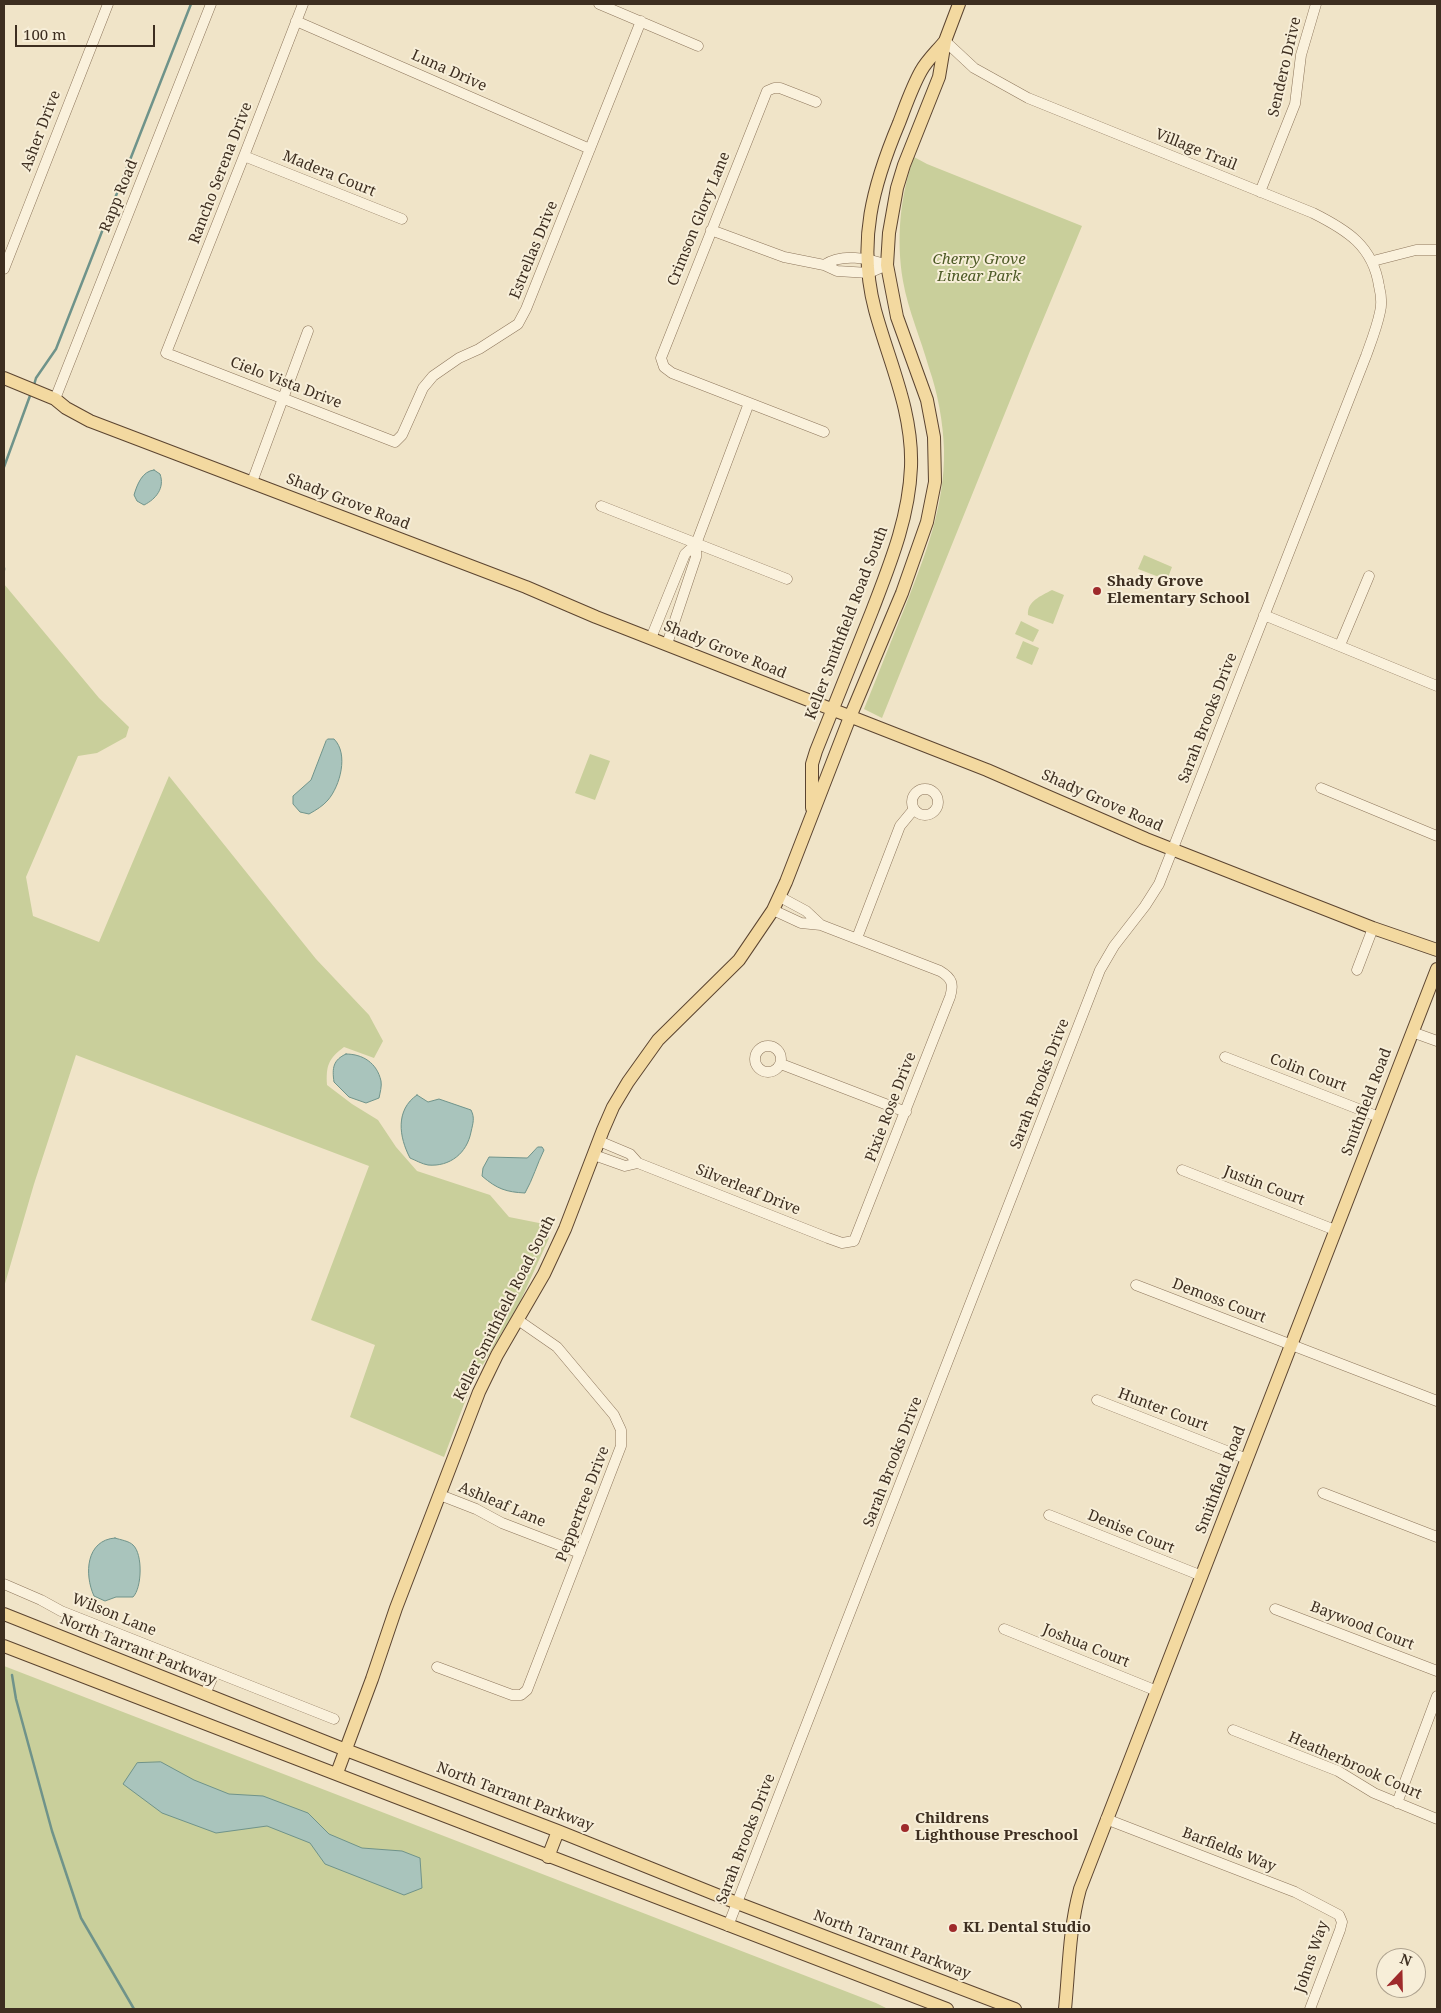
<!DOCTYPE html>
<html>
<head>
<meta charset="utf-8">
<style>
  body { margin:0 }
  #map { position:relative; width:1441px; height:2013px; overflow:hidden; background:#f0e4c8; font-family:"Noto Serif",serif }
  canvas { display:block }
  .frame { position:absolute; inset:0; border:5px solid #3d2e20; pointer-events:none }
  .north { position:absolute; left:1376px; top:1948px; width:50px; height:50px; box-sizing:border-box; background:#f7eed8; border:1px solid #ada18e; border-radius:50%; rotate:21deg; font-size:14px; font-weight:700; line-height:20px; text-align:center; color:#3d2e20 }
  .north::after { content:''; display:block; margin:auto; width:18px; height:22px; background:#9e2a2b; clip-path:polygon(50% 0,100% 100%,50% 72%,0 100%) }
  .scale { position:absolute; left:15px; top:25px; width:140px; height:22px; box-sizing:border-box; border:2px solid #3d2e20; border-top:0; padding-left:6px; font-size:15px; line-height:18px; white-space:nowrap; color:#3d2e20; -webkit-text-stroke:4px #f7eed8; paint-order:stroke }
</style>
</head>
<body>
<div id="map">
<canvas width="1441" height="2013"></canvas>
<div class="frame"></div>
<div class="north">N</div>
<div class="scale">100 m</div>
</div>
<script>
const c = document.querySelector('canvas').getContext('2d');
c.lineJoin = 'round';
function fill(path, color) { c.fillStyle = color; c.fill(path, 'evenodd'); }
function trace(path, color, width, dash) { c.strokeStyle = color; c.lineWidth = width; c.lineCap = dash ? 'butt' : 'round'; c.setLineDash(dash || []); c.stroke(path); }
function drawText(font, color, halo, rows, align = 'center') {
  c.font = font + ' "Noto Serif",serif'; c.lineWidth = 4; c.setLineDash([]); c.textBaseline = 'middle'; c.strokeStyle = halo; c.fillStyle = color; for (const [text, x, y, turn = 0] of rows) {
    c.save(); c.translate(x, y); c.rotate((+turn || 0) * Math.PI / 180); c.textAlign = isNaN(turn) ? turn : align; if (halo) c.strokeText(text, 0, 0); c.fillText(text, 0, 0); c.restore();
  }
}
fill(new Path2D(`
  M 914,157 L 927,164 L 1082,226 L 1030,351 L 882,718 L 864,709 C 878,675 891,641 905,607 C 925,556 945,506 944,450 C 943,422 938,394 929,368 C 921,339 908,310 903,281 C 896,239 900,196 914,157 Z
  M 1144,555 L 1172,567 L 1167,580 L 1138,569 Z
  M 4,584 L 99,698 L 129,727 L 126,737 L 97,753 L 78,756 L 26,877 L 33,916 L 99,942 L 169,776 L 316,959 L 369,1015 L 383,1041 L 374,1058 L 344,1047 C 328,1059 326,1066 327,1085 L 352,1104 L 378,1120 L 396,1147 L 417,1171 L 490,1195 L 509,1217 L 544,1224 L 549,1238 L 519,1304 L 472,1383 L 444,1457 L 350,1417 L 375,1345 L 311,1320 L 369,1166 L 76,1055 L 34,1184 L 4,1287 Z
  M 1052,590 L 1064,595 L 1053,624 L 1028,615 C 1027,601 1041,596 1052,590 Z
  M 1021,621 L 1039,630 L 1033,642 L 1015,634 Z
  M 1023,641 L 1039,648 L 1032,665 L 1016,658 Z
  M 590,754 L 610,761 L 595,800 L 575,793 Z
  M 4,1666 L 876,2003 L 888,2009 L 4,2009 Z`), '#c9cf9b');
const water = new Path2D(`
  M 154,470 L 160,474 C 165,488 156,499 144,505 L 137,501 L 134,495 C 137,485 142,471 154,470 Z
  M 328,739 L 334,739 C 349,754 340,786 328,800 C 323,806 316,810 309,814 L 300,812 L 293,804 L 293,796 L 311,780 L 326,741 Z
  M 346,1054 C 363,1054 377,1063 381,1081 C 382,1086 380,1093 379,1098 L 366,1103 L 349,1097 L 334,1082 C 332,1068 333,1060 346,1054 Z
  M 417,1095 L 428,1102 L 439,1099 L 471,1110 C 475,1118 473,1123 471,1132 C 467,1153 450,1167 428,1165 C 422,1164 415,1160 410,1158 C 399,1137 395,1110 417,1095 Z
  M 538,1147 L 542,1147 L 544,1150 C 537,1164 533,1179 525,1193 C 506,1192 497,1189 482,1176 L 483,1168 L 489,1157 L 527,1158 Z
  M 115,1538 C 121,1540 129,1541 133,1545 C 143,1554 142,1588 133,1597 L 116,1597 L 105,1601 L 94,1596 C 84,1574 86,1540 115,1538 Z
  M 161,1762 L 194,1780 L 229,1794 L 263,1796 L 308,1813 L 329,1834 L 362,1848 L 402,1851 L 420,1858 L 422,1888 L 404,1895 L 325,1864 L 310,1843 L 267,1826 L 216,1833 L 162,1813 L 123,1784 L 137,1763 Z`);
fill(water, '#a9c4bc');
trace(water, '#6f938a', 1);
trace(new Path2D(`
  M 34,385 L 36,378 L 56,349 L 191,4
  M 4,467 L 31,393
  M 4,568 L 4,570
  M 12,1675 L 16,1699 L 52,1831 L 81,1918 L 134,2009`), '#6f938a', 2.5);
const minor = new Path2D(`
  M 303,4 L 244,156 L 166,353 L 395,442 L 402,435 L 423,388 L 433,376 L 459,358 L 479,349 L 518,324 L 526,309 L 641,21
  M 599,4 L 698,46
  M 296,21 L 590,149
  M 816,102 L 780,88 L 774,88 L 767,91 L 661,358 L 664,367 L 672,373 L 824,432
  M 244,156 L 402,219
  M 1260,192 L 1295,104 L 1301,55 L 1316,4
  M 711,230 L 784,257 L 824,265 L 837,271 L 869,273 L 887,265
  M 1373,261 L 1416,250 L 1437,250
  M 824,265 C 842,253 868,258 887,265
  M 4,269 L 108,4
  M 55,399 L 211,4
  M 252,482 L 308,331
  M 601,506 L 787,579
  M 1264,615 L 1437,686
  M 651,638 L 685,554 L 696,544
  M 667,644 L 696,557 L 696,544 L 749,403
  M 1340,645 L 1369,576
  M 1321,788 L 1437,836
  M912 802a13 13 0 1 1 26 0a13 13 0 1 1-26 0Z
  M 780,897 L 806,911 L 821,925
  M 857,938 L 900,826 L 914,809
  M 1357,970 L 1373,928
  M 1412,1032 L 1437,1041
  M755 1059a13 13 0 1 1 26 0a13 13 0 1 1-26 0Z
  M 1225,1057 L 1379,1117
  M 781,1064 L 906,1112
  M 599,1141 L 630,1154 L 638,1163 L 828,1238 L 842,1243 L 854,1241 L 950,997 C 954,984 952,978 940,971 L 821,925 L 801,923 L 773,910
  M 594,1155 L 625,1166 L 638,1163
  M 1182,1170 L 1335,1230
  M 1136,1285 L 1437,1401
  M 1097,1400 L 1247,1459
  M 1323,1493 L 1437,1537
  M 440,1495 L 476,1509 L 502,1523 L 580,1553
  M 1049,1515 L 1202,1576
  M 4,1584 L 41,1600 L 61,1611 L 334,1719
  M 1275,1609 L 1437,1671
  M 1004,1629 L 1157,1691
  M 437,1667 L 512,1695 L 521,1695 L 527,1690 L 621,1446 L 621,1430 L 614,1415 L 557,1347 L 518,1320
  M 205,1694 L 215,1672
  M 1233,1730 L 1338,1771 L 1374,1793 L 1437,1819
  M 1397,1803 L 1437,1696
  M 1106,1819 L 1295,1892 L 1339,1915 L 1342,1922 L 1340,1930 L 1310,2009
  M 728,1926 L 1100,970 L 1114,946 L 1145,906 L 1159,884 L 1366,356 C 1371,342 1377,327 1380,312 C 1382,304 1381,294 1379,286 C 1373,246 1347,230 1313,213 L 1028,98 L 974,68 L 945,41`);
const major = new Path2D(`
  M 4,378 L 55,399 L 66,408 L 90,421 L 526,587 L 596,617 L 987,770 L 1146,839 L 1373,928 L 1437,950
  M 812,808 L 812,764 L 816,751 C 834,705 853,658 872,611 C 890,564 909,518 911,467 C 913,411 889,362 875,310 C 857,242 873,185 899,123 C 906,105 912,87 921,71 C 927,60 937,51 945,41
  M 4,1614 L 346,1750 L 558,1831 L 737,1903 L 1015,2009
  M 4,1646 C 319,1766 631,1890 947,2009
  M 337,1773 L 372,1679 L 396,1608 L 479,1392 L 497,1355 L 544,1274 L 565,1229 L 603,1130 L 613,1107 L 628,1082 L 658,1040 L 739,960 L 773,910 L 786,882 L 850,717 L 902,593 L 927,522 L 935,482 L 934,437 L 927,400 L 897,317 L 887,265 L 889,233 L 897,188 L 904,165 L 939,77 L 945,41 L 959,4
  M 548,1857 L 558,1831
  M 1065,2009 C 1069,1969 1069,1929 1080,1889 L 1437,969`);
trace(minor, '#8d765c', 11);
trace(major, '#5b4430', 14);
trace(minor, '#faf1dc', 10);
trace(major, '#f3d9a0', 12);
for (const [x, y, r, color] of [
  [1097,591,5,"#9e2a2b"],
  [905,1828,5,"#9e2a2b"],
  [953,1928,5,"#9e2a2b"]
]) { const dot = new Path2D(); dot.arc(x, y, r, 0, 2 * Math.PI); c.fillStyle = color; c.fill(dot); trace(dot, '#f7eed8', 2); }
drawText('15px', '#3d2e20', '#f7eed8', [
  ["Sendero Drive",1285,67,-77],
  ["Luna Drive",449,71,24],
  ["Asher Drive",41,131,-69],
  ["Village Trail",1196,150,22],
  ["Rancho Serena Drive",221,173,-69],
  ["Madera Court",329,174,22],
  ["Rapp Road",119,196,-68],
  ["Crimson Glory Lane",699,219,-68],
  ["Estrellas Drive",534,250,-68],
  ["Cielo Vista Drive",286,383,21],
  ["Shady Grove Road",348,502,21],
  ["Keller Smithfield Road South",847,623,-69],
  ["Shady Grove Road",725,650,22],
  ["Sarah Brooks Drive",1208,718,-69],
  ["Shady Grove Road",1102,801,24],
  ["Colin Court",1308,1073,21],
  ["Sarah Brooks Drive",1040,1084,-69],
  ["Smithfield Road",1367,1102,-69],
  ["Pixie Rose Drive",891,1107,-69],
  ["Justin Court",1264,1186,21],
  ["Silverleaf Drive",748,1190,22],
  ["Demoss Court",1219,1301,21],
  ["Keller Smithfield Road South",505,1308,-63],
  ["Hunter Court",1163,1410,21],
  ["Sarah Brooks Drive",893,1462,-69],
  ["Smithfield Road",1221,1480,-69],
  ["Peppertree Drive",583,1504,-69],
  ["Ashleaf Lane",502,1505,23],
  ["Denise Court",1131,1532,22],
  ["Wilson Lane",114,1615,22],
  ["Baywood Court",1362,1626,21],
  ["Joshua Court",1086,1646,22],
  ["North Tarrant Parkway",138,1650,22],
  ["Heatherbrook Court",1355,1766,24],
  ["North Tarrant Parkway",515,1797,21],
  ["Sarah Brooks Drive",746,1839,-69],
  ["Barfields Way",1229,1850,21],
  ["North Tarrant Parkway",892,1945,21],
  ["Johns Way",1312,1957,-71]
]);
drawText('italic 15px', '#4d5a26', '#f7eed8', [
  ["Cherry Grove",979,260],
  ["Linear Park",979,277]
]);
drawText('bold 15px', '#3d2e20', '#f7eed8', [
  ["Shady Grove",1107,582],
  ["Elementary School",1107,599],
  ["Childrens",915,1819],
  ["Lighthouse Preschool",915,1836],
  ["KL Dental Studio",963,1928]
], 'left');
</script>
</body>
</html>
